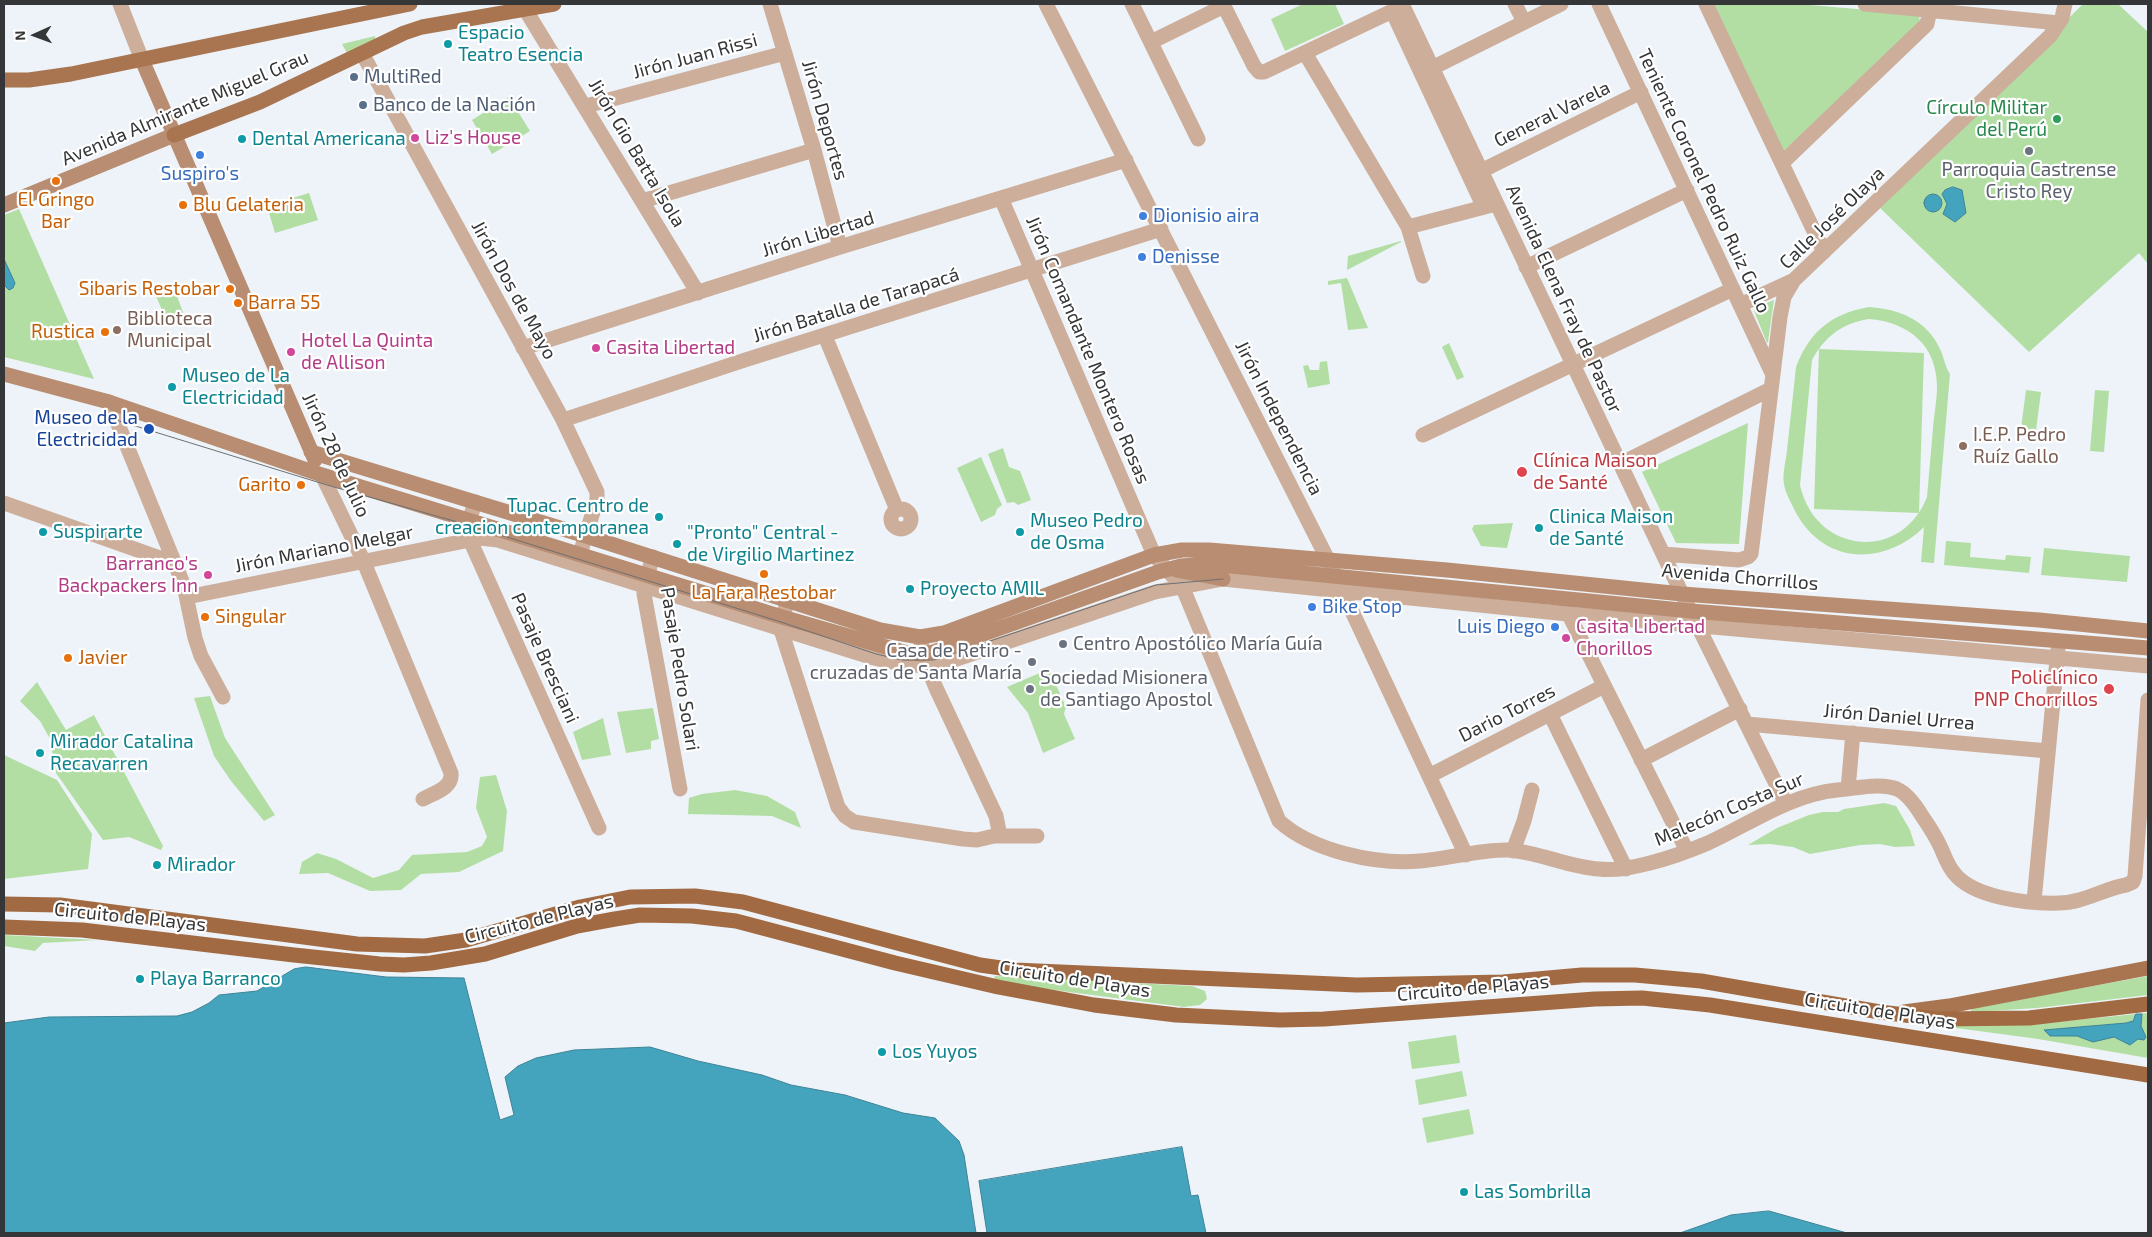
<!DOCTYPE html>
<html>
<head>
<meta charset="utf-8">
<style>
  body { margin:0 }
  #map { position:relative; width:2152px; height:1237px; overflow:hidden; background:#edf3f8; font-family:"Exo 2",sans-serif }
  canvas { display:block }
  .frame { position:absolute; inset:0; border:5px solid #343638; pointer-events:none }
  .north { position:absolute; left:10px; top:10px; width:50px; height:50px; -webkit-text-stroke:4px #fff; paint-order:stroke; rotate:268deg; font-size:14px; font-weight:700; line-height:20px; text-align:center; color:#343638 }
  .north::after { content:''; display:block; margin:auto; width:18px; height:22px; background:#343638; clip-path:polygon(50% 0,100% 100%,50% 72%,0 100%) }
</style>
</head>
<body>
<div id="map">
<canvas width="2152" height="1237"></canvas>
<div class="frame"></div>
<div class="north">N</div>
</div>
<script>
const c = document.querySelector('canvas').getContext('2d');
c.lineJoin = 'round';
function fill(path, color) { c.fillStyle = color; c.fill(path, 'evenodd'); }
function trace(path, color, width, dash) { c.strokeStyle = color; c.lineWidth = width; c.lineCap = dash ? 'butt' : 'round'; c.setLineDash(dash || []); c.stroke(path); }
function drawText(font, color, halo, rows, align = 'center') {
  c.font = font + ' "Exo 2",sans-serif'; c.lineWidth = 4.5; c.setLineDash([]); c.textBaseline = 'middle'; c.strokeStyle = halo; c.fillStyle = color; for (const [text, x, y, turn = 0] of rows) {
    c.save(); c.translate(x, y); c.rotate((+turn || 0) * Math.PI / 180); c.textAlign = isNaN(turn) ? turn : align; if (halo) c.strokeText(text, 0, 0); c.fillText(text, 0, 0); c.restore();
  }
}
fill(new Path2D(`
  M 1303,4 L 1335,4 L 1344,24 L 1285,51 L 1271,19 Z
  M 1712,4 L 1798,4 L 1916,14 L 1919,16 L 1920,22 L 1784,151 L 1781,149 Z
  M 2083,4 L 2118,4 L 2148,32 L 2148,264 L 2139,253 L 2029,352 L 1878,206 Z
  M 375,36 L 375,40 L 347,53 L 342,44 Z
  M 509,97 L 530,131 L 492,154 L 472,120 Z
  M 309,193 L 318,220 L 275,233 L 267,206 Z
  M 19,209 L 94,379 L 4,357 L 4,215 Z
  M 1401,241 L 1401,242 L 1347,270 L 1348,256 Z
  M 1347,278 L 1368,328 L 1348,330 L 1341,283 L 1328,285 L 1328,281 Z
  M 174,288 L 184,315 L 167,322 L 156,296 Z
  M 1774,300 L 1768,342 L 1767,343 L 1754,311 L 1756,307 Z
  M 1869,307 C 1899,309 1927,320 1940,349 C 1944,357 1945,367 1950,374 L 1934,563 L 1921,562 L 1924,527 C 1882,568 1821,564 1794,509 C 1791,502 1785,493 1784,484 C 1782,474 1786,461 1787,450 C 1790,423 1793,395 1796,367 C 1810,331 1831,314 1869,307 ZM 1869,319 C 1908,322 1937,345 1937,387 C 1937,400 1934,415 1933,428 C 1931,451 1929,474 1927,497 C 1901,563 1815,554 1800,485 L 1812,360 C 1825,336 1843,323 1869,319 Z
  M 1449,343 L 1464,377 L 1457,380 L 1442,347 Z
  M 1819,349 L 1924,353 L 1919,513 L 1814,509 Z
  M 1327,361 L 1330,384 L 1308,388 L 1303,366 L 1308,365 L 1310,370 L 1319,370 L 1320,362 Z
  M 2026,390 L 2041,392 L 2035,438 L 2020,436 Z
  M 2095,390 L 2109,391 L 2104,452 L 2090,451 Z
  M 1748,423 L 1739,544 L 1676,543 L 1642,472 Z
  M 1003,448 L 1009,467 L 1020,471 L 1031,500 L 1018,505 L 1014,502 L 1007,503 L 988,454 Z
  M 981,457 L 1002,505 L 997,509 L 995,515 L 981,522 L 957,468 Z
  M 1513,523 L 1507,548 L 1481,546 L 1472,529 L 1474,525 Z
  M 1946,541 L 1971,543 L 1970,557 L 2005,560 L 2006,555 L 2031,557 L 2029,573 L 1944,565 Z
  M 2044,548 L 2130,556 L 2127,582 L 2041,575 Z
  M 1049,669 L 1066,707 L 1064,714 L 1075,739 L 1043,753 L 1028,713 L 1007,687 Z
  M 37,682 L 66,730 L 94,715 L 163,846 L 161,850 L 129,837 L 103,840 L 56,773 L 50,739 L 40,721 L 20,701 Z
  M 210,696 L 225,738 L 275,815 L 264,821 L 231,781 L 214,756 L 194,698 Z
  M 653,708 L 659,739 L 651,741 L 651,749 L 626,753 L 617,712 Z
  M 603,718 L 611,755 L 582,760 L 573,732 Z
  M 4,755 L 57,780 L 92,834 L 88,869 L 4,879 Z
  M 496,775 L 507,811 L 503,851 L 459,872 L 421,874 L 401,890 L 370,891 L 328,873 L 299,874 L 302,862 L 317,853 L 336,859 L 373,878 L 399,870 L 412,855 L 467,852 L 482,846 L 487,837 L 476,808 L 480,777 Z
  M 735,790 L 767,796 L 795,812 L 801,828 L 772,816 L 688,814 L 689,798 L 702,794 Z
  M 1884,803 L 1896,806 L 1910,830 L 1915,846 L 1895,847 L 1880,844 L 1860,845 L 1810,854 L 1793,847 L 1770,844 L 1748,845 L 1777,828 L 1809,815 L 1823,812 L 1838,812 L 1844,809 Z
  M 4,935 L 97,940 L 43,943 L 35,951 L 4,946 Z
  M 995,976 L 1192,986 L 1205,991 L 1207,999 L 1200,1005 L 1184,1007 L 993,982 Z
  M 2148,976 L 2148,995 L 2037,1008 L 1973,1012 L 1971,1011 L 1972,1008 Z
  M 2147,1013 L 2148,1058 L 2038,1039 L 1919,1023 L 2044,1023 Z
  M 1456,1035 L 1460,1063 L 1412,1069 L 1408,1042 Z
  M 1462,1071 L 1467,1096 L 1419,1105 L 1415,1080 Z
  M 1469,1109 L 1474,1134 L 1427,1143 L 1422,1118 Z`), '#b2dea4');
const water = new Path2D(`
  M 1953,187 L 1962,190 L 1966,213 L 1955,222 L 1943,214 L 1947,204 L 1942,194 L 1945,190 Z
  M1924 203a9 9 0 1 1 18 0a9 9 0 1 1-18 0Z
  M 4,259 L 15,283 L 13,288 L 9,290 L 4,285 Z
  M 306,967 L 386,977 L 464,978 L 500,1120 L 514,1115 L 505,1077 L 518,1066 L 536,1058 L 574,1050 L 650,1047 L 698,1061 L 762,1075 L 791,1085 L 845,1095 L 903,1113 L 935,1118 L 959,1141 L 964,1155 L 976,1233 L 4,1233 L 4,1023 L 49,1017 L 177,1016 L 192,1012 L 209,1003 L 219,995 L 257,991 L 294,969 Z
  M 2136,1014 L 2142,1014 L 2141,1026 L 2146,1037 L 2144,1040 L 2138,1039 L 2130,1045 L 2114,1037 L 2093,1042 L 2077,1036 L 2050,1036 L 2044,1030 L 2126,1023 L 2133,1021 Z
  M 1182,1147 L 1191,1196 L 1198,1195 L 1206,1233 L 987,1233 L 979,1181 Z
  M 1769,1211 L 1847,1233 L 1680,1233 L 1731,1215 Z`);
fill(water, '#44a4be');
trace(water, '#3f8396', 1);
trace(new Path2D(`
  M 770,4 L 814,150 L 840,247
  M 1046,4 L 1328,560 L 1466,855
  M 1132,4 L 1198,139
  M 1223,4 L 1254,66 L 1259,72 L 1264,72 L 1403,6
  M 1402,4 L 1682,594 L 1786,804
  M 1515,4 L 1524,22
  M 1599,4 L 1773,375
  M 1706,4 L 1824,252
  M 1865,4 L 2059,23
  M 525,9 L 698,293
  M 1395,17 L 1480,199
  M 1151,42 L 1224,6
  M 362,53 L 563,420 L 597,492 L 597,499 L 580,554
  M 1305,53 L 1408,227 L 1423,276
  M 1432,68 L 1561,4
  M 586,106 L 785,53
  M 1782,163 L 1927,24 L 1930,10
  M 1481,171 L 1641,92
  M 1001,198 L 1154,555 L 1178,582 L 1185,593 L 1279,821 C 1312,851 1376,865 1420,861 C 1446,859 1483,849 1508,850 C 1539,852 1568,867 1599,869 C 1617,871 1634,867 1650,863 C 1670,858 1689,851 1708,843 C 1750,824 1789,795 1837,790 C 1855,789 1880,782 1897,789 C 1908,794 1916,806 1922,816 C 1929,826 1936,837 1941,848 C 1945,857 1948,866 1954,873 C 1973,898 2029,904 2059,903 C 2083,903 2103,889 2126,885 L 2133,882 L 2135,876 L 2148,700
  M 642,201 L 814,150
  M 1408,227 L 1496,204
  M 1526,267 L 1687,190
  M 1740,305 L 1794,280
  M 825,336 L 897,510
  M 523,348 L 840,247 L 1126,160
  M 109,402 L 184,586 L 195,638 L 201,656 L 223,697
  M 563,420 L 745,360 L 1161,229
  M 1423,435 L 1733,289
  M 1620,464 L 1771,389
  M 322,475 L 363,560 L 451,773 C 453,788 434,793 423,799
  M 475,502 L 468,525 L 470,540 L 599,828
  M 4,503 L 163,559 L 172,556
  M891 519a10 10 0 1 1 20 0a10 10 0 1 1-20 0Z
  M 1663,554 L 1739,560 L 1748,557 L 1751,554 L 1780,317 L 1784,297 L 1794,280 L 2050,36 L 2062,18 L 2065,4
  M 653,557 L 644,585 L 644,594 L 680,789
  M 187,597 L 480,538 L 498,540 L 874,658 C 899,664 923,669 948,662 L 1155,592 L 1223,579 L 1568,614 L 2148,666
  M 788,600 L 781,622 L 782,633 L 838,807 L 845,816 L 854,822 L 963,839 L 977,840 L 994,836 L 1037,836
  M 1565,607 L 1687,851
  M 920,637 L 925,661 L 936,688 L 996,816 L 1000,836
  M 1550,714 L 1626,869
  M 1747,724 L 2048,751
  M 1641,760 L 1740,709
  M 1429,776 L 1604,686
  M 1848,789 L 1853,733
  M 1513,851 L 1524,821 L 1532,790
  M 2034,901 L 2058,649`), '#ccae9b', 15);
trace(new Path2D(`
  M 120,4 L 142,60`), '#ccae9b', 15);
trace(new Path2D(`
  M 142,60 L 315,460
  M 4,205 L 174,135
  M 4,374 L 109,402 L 322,475 L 782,617 L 907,653 L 923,654 L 933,652 L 1158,572 L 1181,566 L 1210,564 L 1691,611 L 2148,648
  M 311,452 L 586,536 L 880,630 L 920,637 L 944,633 L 1154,555 L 1182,550 L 1209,550 L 1447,570 L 1682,594 L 2039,620 L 2148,631
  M 1176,570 L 1223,579`), '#b88d71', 15);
trace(new Path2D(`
  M 4,80 L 29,80 L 71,74 L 410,4
  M 174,135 L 260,102 L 404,33 L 422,27 L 554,4
  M 1904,1012 L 1949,1006 L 2148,968`), '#a97551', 15);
trace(new Path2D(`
  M 4,904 L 60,905 L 357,944 L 425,946 L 466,940 L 580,907 L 630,897 L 695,896 L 743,902 L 980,965 L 1015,970 L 1357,985 L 1503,982 L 1582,975 L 1635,975 L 1701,981 L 1880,1012 L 1938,1019 L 2029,1018 L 2148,1004
  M 4,927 L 82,930 L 294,955 L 380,964 L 404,965 L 431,963 L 485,954 L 577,926 L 615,919 L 640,915 L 692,916 L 736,921 L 895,963 L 998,987 L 1094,1005 L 1176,1015 L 1280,1020 L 1324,1019 L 1595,999 L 1642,998 L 1710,1005 L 2148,1075`), '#a26a42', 15);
trace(new Path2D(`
  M 116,420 L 327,485 L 468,525 L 781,622 L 876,654 L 902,660 L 934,660 L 1156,585 L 1223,579`), '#6d7073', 1);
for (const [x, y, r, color] of [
  [448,44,5,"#0f9aa8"],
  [354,77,5,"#5c6f8a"],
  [363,105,5,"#5c6f8a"],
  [2057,119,5,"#2e9e5b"],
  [415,138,5,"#d1479c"],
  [242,139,5,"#0f9aa8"],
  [2029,151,5,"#6b7280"],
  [200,155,5,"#3f7fe0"],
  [56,181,5,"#e8710a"],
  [183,205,5,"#e8710a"],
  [1143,216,5,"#3f7fe0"],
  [1142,257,5,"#3f7fe0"],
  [230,289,5,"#e8710a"],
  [238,303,5,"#e8710a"],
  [117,330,5,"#8d6e63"],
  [105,332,5,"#e8710a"],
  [596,348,5,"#d1479c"],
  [291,352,5,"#d1479c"],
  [172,387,5,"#0f9aa8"],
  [149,429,6,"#1a4fb4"],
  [1963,446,5,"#8d6e63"],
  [1522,472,6,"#e0444e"],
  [301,485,5,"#e8710a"],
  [659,517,5,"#0f9aa8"],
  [1539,528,5,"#0f9aa8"],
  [43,532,5,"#0f9aa8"],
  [1020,532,5,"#0f9aa8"],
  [677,544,5,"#0f9aa8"],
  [764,574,5,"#e8710a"],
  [208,575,5,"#d1479c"],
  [910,589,5,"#0f9aa8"],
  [1312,607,5,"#3f7fe0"],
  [205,617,5,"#e8710a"],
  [1555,627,5,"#3f7fe0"],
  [1566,638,5,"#d1479c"],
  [1063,644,5,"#6b7280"],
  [68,658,5,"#e8710a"],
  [1032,662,5,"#6b7280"],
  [1030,689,5,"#6b7280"],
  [2109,689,6,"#e0444e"],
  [40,753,5,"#0f9aa8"],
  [157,865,5,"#0f9aa8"],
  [140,979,5,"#0f9aa8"],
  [882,1052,5,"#0f9aa8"],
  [1464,1192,5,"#0f9aa8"]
]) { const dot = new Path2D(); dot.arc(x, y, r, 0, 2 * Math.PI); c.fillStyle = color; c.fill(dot); trace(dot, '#fff', 2); }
drawText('19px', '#0d838f', '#fff', [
  ["Espacio",458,33],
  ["Teatro Esencia",458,55],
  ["Dental Americana",252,139],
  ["Museo de La",182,376],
  ["Electricidad",182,398],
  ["Tupac. Centro de",649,506,"right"],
  ["creacion contemporanea",649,528,"right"],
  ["Clinica Maison",1549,517],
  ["de Santé",1549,539],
  ["Museo Pedro",1030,521],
  ["de Osma",1030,543],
  ["Suspirarte",53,532],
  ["\"Pronto\" Central -",687,533],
  ["de Virgilio Martinez",687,555],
  ["Proyecto AMIL",920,589],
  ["Mirador Catalina",50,742],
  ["Recavarren",50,764],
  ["Mirador",167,865],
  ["Playa Barranco",150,979],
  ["Los Yuyos",892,1052],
  ["Las Sombrilla",1474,1192]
], 'left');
drawText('19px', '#343638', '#fff', [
  ["Jirón Juan Rissi",695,56,-15],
  ["Avenida Almirante Miguel Grau",185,108,-23],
  ["General Varela",1552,114,-26],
  ["Jirón Deportes",825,120,74],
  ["Jirón Gio Batta Isola",637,153,59],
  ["Teniente Coronel Pedro Ruiz Gallo",1704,181,65],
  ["Calle José Olaya",1832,218,-44],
  ["Jirón Libertad",818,234,-17],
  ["Jirón Dos de Mayo",514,290,61],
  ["Avenida Elena Fray de Pastor",1564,299,65],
  ["Jirón Batalla de Tarapacá",856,305,-17],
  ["Jirón Comandante Montero Rosas",1088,350,67],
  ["Jirón Independencia",1279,418,63],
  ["Jirón 28 de Julio",336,455,65],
  ["Jirón Mariano Melgar",324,549,-11],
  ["Avenida Chorrillos",1740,577,5],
  ["Pasaje Bresciani",545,658,66],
  ["Pasaje Pedro Solari",680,669,81],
  ["Dario Torres",1507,713,-27],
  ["Jirón Daniel Urrea",1899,717,5],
  ["Malecón Costa Sur",1729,809,-23],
  ["Circuito de Playas",130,917,6],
  ["Circuito de Playas",539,919,-14],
  ["Circuito de Playas",1075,979,9],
  ["Circuito de Playas",1473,988,-5],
  ["Circuito de Playas",1880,1011,9]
]);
drawText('19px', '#4e5e75', '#fff', [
  ["MultiRed",364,77],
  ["Banco de la Nación",373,105]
], 'left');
drawText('19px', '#27864d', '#fff', [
  ["Círculo Militar",2047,108],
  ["del Perú",2047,130]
], 'right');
drawText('19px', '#b23c85', '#fff', [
  ["Liz's House",425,138],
  ["Hotel La Quinta",301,341],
  ["de Allison",301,363],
  ["Casita Libertad",606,348],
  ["Barranco's",198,564,"right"],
  ["Backpackers Inn",198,586,"right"],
  ["Casita Libertad",1576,627],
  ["Chorillos",1576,649]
], 'left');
drawText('19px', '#5b616d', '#fff', [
  ["Parroquia Castrense",2029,170,"center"],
  ["Cristo Rey",2029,192,"center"],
  ["Centro Apostólico María Guía",1073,644],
  ["Casa de Retiro -",1022,651,"right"],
  ["cruzadas de Santa María",1022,673,"right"],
  ["Sociedad Misionera",1040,678],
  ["de Santiago Apostol",1040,700]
], 'left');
drawText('19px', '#366cbe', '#fff', [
  ["Suspiro's",200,174,"center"],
  ["Dionisio aira",1153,216],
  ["Denisse",1152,257],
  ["Bike Stop",1322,607],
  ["Luis Diego",1545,627,"right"]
], 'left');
drawText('19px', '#c56008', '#fff', [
  ["El Gringo",56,200,"center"],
  ["Bar",56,222,"center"],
  ["Blu Gelateria",193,205],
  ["Sibaris Restobar",220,289,"right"],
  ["Barra 55",248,303],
  ["Rustica",95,332,"right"],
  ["Garito",291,485,"right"],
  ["La Fara Restobar",764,593,"center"],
  ["Singular",215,617],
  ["Javier",78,658]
], 'left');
drawText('19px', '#785e54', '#fff', [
  ["Biblioteca",127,319],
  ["Municipal",127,341],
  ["I.E.P. Pedro",1973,435],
  ["Ruíz Gallo",1973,457]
], 'left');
drawText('19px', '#164399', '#fff', [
  ["Museo de la",138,418],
  ["Electricidad",138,440]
], 'right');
drawText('19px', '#be3a42', '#fff', [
  ["Clínica Maison",1533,461],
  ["de Santé",1533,483],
  ["Policlínico",2098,678,"right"],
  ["PNP Chorrillos",2098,700,"right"]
], 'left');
</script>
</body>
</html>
